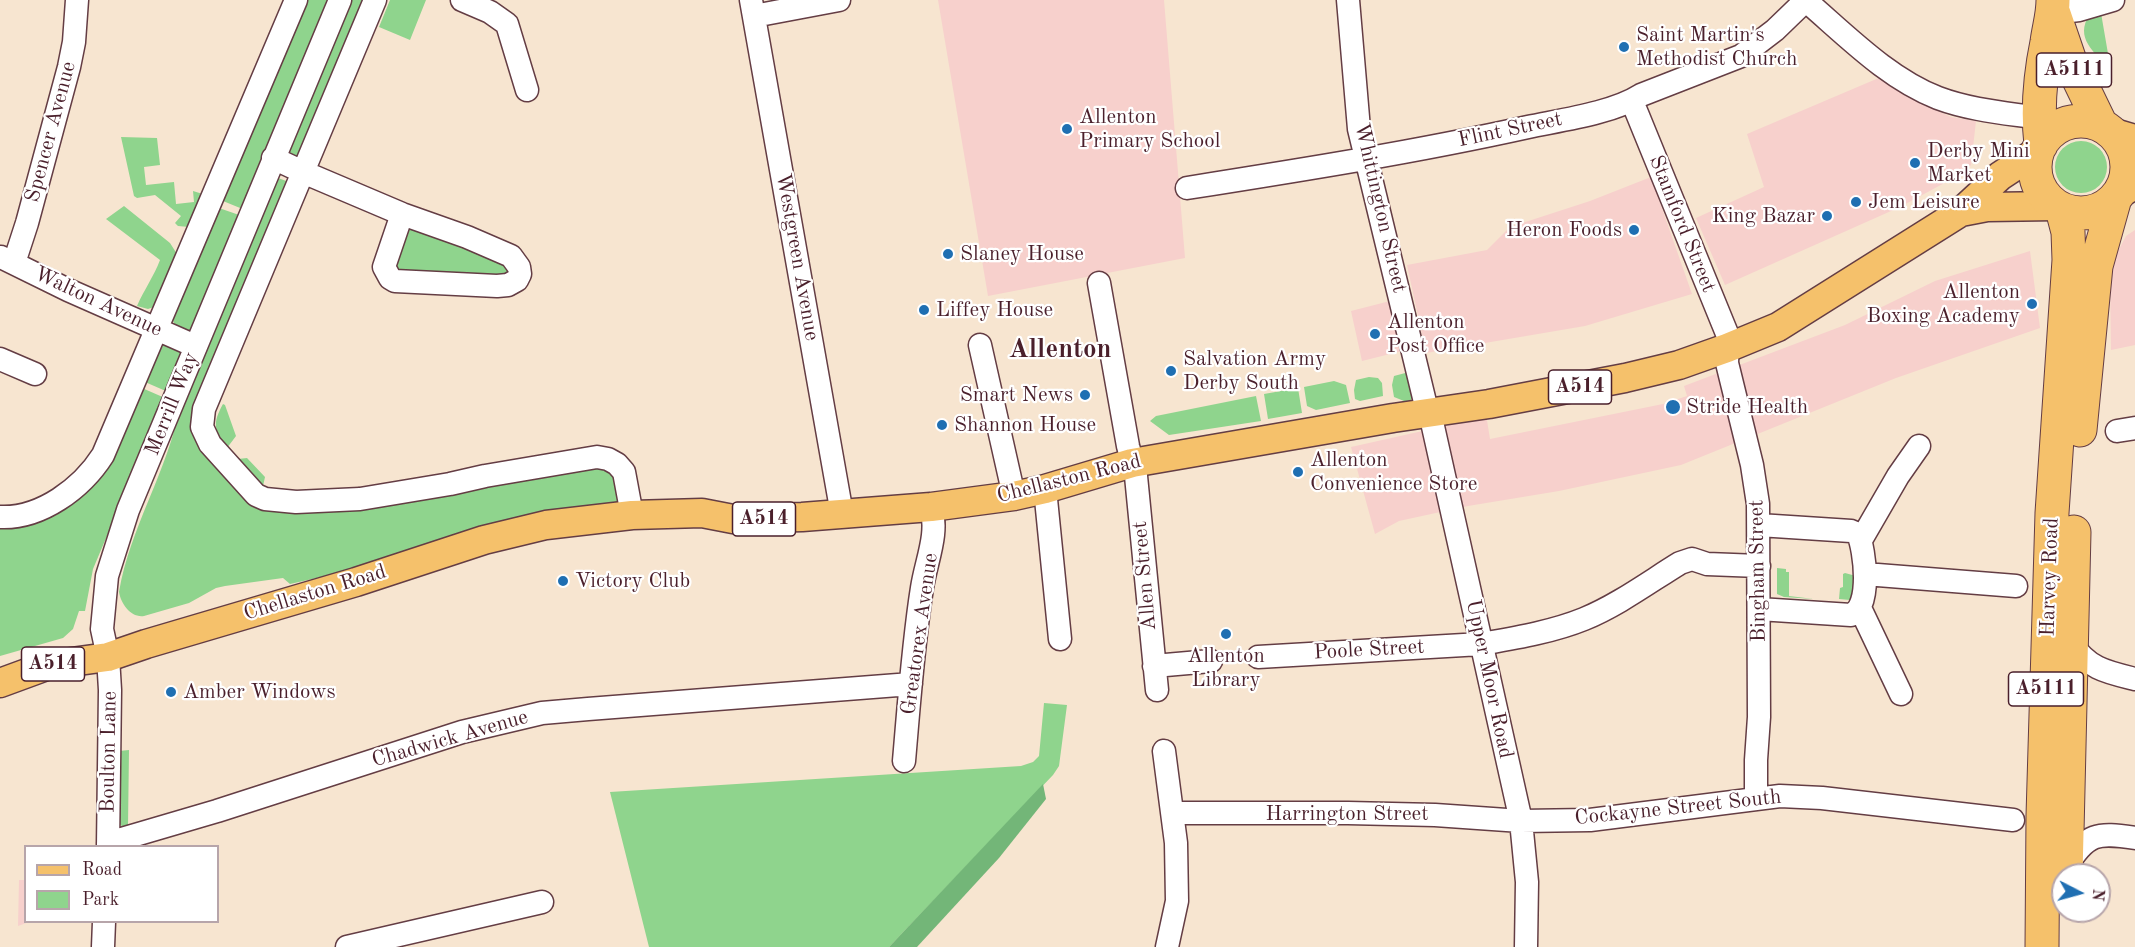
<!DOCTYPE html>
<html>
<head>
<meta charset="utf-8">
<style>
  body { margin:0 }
  #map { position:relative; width:2135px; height:947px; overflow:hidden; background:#f7e5d0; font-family:"Old Standard TT",serif }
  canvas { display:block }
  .legend { position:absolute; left:24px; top:845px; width:195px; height:78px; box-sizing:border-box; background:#fff; border:2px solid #b7a5aa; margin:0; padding:8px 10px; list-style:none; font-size:18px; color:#4a1f2b }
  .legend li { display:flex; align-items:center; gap:12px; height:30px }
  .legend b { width:30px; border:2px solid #b7a5aa }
  .north { position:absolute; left:2051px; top:863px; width:60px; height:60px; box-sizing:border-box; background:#fff; border:2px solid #b7a5aa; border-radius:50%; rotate:96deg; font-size:16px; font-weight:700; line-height:24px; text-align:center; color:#4a1f2b }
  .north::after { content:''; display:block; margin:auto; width:21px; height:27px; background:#1f6fb2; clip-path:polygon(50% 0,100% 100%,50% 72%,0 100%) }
</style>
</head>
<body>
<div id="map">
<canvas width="2135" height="947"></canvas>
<ul class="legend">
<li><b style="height:8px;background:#f5c16b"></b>Road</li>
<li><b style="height:16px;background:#8fd48d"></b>Park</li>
</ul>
<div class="north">N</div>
</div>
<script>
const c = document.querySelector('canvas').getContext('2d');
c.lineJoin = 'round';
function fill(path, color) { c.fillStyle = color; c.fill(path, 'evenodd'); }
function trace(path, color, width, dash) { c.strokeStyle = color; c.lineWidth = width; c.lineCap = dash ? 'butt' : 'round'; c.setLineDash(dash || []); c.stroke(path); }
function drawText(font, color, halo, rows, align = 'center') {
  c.font = font + ' "Old Standard TT",serif'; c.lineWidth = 4.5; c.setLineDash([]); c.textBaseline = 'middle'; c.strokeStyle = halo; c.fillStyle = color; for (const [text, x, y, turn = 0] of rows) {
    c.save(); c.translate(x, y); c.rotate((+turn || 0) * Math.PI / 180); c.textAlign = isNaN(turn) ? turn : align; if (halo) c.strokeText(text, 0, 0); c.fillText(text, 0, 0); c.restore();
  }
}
fill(new Path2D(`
  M 938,0 L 1164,0 L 1185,258 L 988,296 Z
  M 1881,77 L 1911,98 L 1951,117 L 1976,121 L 1971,165 L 1961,174 L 1900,207 L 1725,285 L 1696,218 L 1764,187 L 1747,134 Z
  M 1651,177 L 1692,294 L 1585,326 L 1426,353 L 1407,265 L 1487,250 L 1510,227 L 1590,201 Z
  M 2135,230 L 2135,345 L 2111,350 L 2110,281 L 2116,255 L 2126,236 Z
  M 2030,251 L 2040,328 L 1896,378 L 1681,465 L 1559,491 L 1468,506 L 1399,521 L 1375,534 L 1351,447 L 1445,426 L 1486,414 L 1490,439 L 1663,404 L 1687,396 L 1684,386 L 1845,325 L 1935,281 Z
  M 1390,301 L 1402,351 L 1362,361 L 1351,311 Z
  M 19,880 L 25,880 L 26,922 L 29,922 L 18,926 Z`), '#f7d0cc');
fill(new Path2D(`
  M 306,0 L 331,0 L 245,210 L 223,201 Z
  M 352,0 L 366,0 L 299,160 L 289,153 Z
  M 390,0 L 426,0 L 410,40 L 379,27 Z
  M 2101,13 L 2111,71 C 2098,55 2076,41 2087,19 Z
  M 121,137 L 157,138 L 160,165 L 144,167 L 146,185 L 174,182 L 176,204 L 194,202 L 193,191 L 206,195 L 189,227 L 178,226 L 175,223 L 181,216 L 155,195 L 137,198 L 134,196 Z
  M2055 167a26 26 0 1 1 52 0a26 26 0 1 1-52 0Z
  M 278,178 L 289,182 L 197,407 L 256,501 L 588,464 L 616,473 L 620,499 L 613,505 L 330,575 L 290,584 L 283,578 L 225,586 L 216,588 L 189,603 L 144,616 C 131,618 121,604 119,592 C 130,527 168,471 180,406 Z
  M 124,206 L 170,243 L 177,254 L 154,307 L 148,309 L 137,306 C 144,290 154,276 160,260 L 106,219 Z
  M 219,208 L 242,216 L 194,328 L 189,331 L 177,328 L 173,321 Z
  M 409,224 L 502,259 L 512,277 L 394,271 Z
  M 163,345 L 175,346 L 183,353 L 168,392 L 145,382 Z
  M 1409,372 L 1415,394 L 1410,401 L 1404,401 L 1394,397 L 1392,385 L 1394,376 Z
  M 1369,377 L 1378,378 L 1382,383 L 1383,396 L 1360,401 L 1355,399 L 1354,390 L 1356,380 Z
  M 1334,381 L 1346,385 L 1350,403 L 1316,410 L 1307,406 L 1304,387 Z
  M 142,388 L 165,398 L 93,569 L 85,611 L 79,611 L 73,629 L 63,638 L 0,656 L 0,524 L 43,515 Z
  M 1298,388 L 1302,413 L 1268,419 L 1264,394 Z
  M 1256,396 L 1261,421 L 1169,435 L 1150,421 L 1156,416 Z
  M 223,404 L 225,405 L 236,436 L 227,448 C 214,430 212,424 223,404 Z
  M 247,458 L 265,477 L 263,486 L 238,459 Z
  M 1777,568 L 1786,569 L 1786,572 L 1789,572 L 1789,596 L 1814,599 L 1784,597 L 1777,594 Z
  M 1845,573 L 1856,576 L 1855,598 L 1850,600 L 1839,599 L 1840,588 L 1843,587 L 1843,574 Z
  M 1044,703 L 1067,705 L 1059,766 L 1053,775 L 889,947 L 649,947 L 610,792 L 1021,766 L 1033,762 L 1039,756 Z
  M 129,750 L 128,826 L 125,830 L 119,823 L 119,751 Z`), '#8fd48d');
fill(new Path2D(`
  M 1043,784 L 1046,799 L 999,858 L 917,947 L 889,947 Z`), '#73b678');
const minor = new Path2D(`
  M 462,0 L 490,12 L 507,24 L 527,90
  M 751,0 L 842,514
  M 1348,0 L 1359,129 L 1425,402 L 1430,413 L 1521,821 L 1527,882 L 1526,947
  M 1805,0 C 1846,35 1887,78 1938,98 C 1970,110 2005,113 2038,118
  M 2053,13 L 2079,10 L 2113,0
  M 754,16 L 839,0
  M 1632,101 L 1728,336 L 1727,363 L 1752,465 L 1758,504 L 1759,717 L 1756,760 L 1756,798
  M 273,158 L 303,172 L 375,0
  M 1187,188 C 1301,170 1415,152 1528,127 C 1561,120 1613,113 1641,95 L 1741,56 L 1775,30 L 1805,1
  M 402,214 L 384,267 L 390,278 L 395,281 L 497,286 L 508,285 L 517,280 L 520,274 L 519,267 L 511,256 L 467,237 L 402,214 L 303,172 L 204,409 L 202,427 L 210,444 L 256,495 L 265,499 L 296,502 L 360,499 L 450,484 L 485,476 L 597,457 L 608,459 L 617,464 L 624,472 L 632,515
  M 1,257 L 68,290 L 195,346
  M 14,263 L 27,223 L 69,67 L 74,42 L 77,0
  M 1099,283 L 1128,446 L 1136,476 L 1157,690
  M 980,345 L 1014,496
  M 0,359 L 35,374
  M 2117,431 L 2135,428
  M 1045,489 L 1060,639
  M 0,517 C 41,519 82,488 103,455 L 296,0
  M 1861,540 L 1898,476 L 1919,446
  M 1865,574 L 2016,586
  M 1860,608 L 1901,694
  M 1759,609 L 1851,615 C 1872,607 1865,550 1858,534 L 1851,531 L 1759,525
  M 2071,643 C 2089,669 2106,672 2135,679
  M 1258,657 L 1481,644 C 1515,638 1552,632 1584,619 C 1618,605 1649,582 1680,563 L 1692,559 L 1707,564 L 1759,566
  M 1154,666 L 1211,661
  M 1164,751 L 1176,843 L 1177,901 L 1167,947
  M 904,761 C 909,704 913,645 922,588 C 926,561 939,534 931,507
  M 1173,813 L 1348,813 L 1435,815 L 1521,821 L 1590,820 L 1780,796 L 1822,798 L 2013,820
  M 108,843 L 217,811 L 462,732 L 542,713 L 588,709 L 911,684
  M 108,846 L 110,690 L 108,657 L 102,629 L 107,576 L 128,510 L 340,0
  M 2066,867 C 2087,833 2097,832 2135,838
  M 103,947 L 104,922
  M 347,947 L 542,902`);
const major = new Path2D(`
  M 2114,133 L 2135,139
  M 2119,194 L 2135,185
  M 1961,212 L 1987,207 L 2056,206
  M 0,683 L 49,665 L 108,657 L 146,644 L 356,582 L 484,540 L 546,525 L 632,515 L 702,513 L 733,519 L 802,517 L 931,507 L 1014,496 L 1045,489 L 1132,463 L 1393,418 L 1489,404 L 1625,378 L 1679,365 L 1727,348 L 1778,327 L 1961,212 L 2000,176 L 2038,151`);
const highway = new Path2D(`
  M 2054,14 L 2070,61 L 2101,125
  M2035 167a46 46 0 1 1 92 0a46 46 0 1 1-92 0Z
  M 2041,145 C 2037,110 2040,76 2047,42 C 2049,27 2053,15 2053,0
  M 2080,430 L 2096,266 L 2115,198
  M 2066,875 L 2074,532
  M 2042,947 L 2043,816 L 2052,513 L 2069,260 L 2068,232 L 2062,209`);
trace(minor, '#643d44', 25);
trace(major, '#643d44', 31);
trace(highway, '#643d44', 35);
trace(minor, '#fff', 22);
trace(major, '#f5c16b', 28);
trace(highway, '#f5c16b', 33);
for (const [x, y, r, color] of [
  [1624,47,6,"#1f6fb2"],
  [1067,129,6,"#1f6fb2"],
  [1915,163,6,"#1f6fb2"],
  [1856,202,6,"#1f6fb2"],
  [1827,216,6,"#1f6fb2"],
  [1634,230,6,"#1f6fb2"],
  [948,254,6,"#1f6fb2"],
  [2032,304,6,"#1f6fb2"],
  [924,310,6,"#1f6fb2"],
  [1375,334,6,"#1f6fb2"],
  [1171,371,6,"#1f6fb2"],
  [1085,395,6,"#1f6fb2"],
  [1673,407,8,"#1f6fb2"],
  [942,425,6,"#1f6fb2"],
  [1298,472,6,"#1f6fb2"],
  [563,581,6,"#1f6fb2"],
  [1226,634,6,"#1f6fb2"],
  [171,692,6,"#1f6fb2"]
]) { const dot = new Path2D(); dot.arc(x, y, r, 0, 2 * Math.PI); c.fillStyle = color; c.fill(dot); trace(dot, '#fff', 2); }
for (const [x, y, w] of [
  [2074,70,75],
  [1580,387,63],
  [764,519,63],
  [53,664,63],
  [2046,689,75]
]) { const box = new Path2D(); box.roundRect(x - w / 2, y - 17, w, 34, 4.5); c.fillStyle = '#fff'; c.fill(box); trace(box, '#4a1f2b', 1.5); }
drawText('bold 20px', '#4a1f2b', null, [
  ["A5111",2074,70],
  ["A514",1580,387],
  ["A514",764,519],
  ["A514",53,664],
  ["A5111",2046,689]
]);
drawText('21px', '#4a1f2b', '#fff', [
  ["Saint Martin's",1636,35],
  ["Methodist Church",1636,59],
  ["Allenton",1079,117],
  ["Primary School",1079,141],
  ["Derby Mini",1927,151],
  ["Market",1927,175],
  ["Jem Leisure",1868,202],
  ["King Bazar",1815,216,"right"],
  ["Heron Foods",1622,230,"right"],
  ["Slaney House",960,254],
  ["Allenton",2020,292,"right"],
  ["Boxing Academy",2020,316,"right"],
  ["Liffey House",936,310],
  ["Allenton",1387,322],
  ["Post Office",1387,346],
  ["Salvation Army",1183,359],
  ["Derby South",1183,383],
  ["Smart News",1073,395,"right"],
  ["Stride Health",1686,407],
  ["Shannon House",954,425],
  ["Allenton",1310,460],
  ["Convenience Store",1310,484],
  ["Victory Club",575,581],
  ["Allenton",1226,656,"center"],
  ["Library",1226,680,"center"],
  ["Amber Windows",183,692]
], 'left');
drawText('21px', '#4a1f2b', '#fff', [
  ["Flint Street",1510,130,-12],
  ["Spencer Avenue",51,132,-75],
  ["Whittington Street",1380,208,77],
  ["Stamford Street",1682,224,68],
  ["Westgreen Avenue",797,257,80],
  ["Walton Avenue",98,302,25],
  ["Merrill Way",172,404,-68],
  ["Chellaston Road",1069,479,-14],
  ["Bingham Street",1758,571,-91],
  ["Allen Street",1145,576,-95],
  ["Harvey Road",2050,577,-88],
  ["Chellaston Road",315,593,-17],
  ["Greatorex Avenue",920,634,-82],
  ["Poole Street",1369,650,-3],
  ["Upper Moor Road",1489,679,78],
  ["Chadwick Avenue",450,739,-16],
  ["Boulton Lane",109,752,-89],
  ["Cockayne Street South",1678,808,-6],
  ["Harrington Street",1347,814]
]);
drawText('bold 27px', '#4a1f2b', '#fff', [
  ["Allenton",1060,350]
]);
</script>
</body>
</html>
